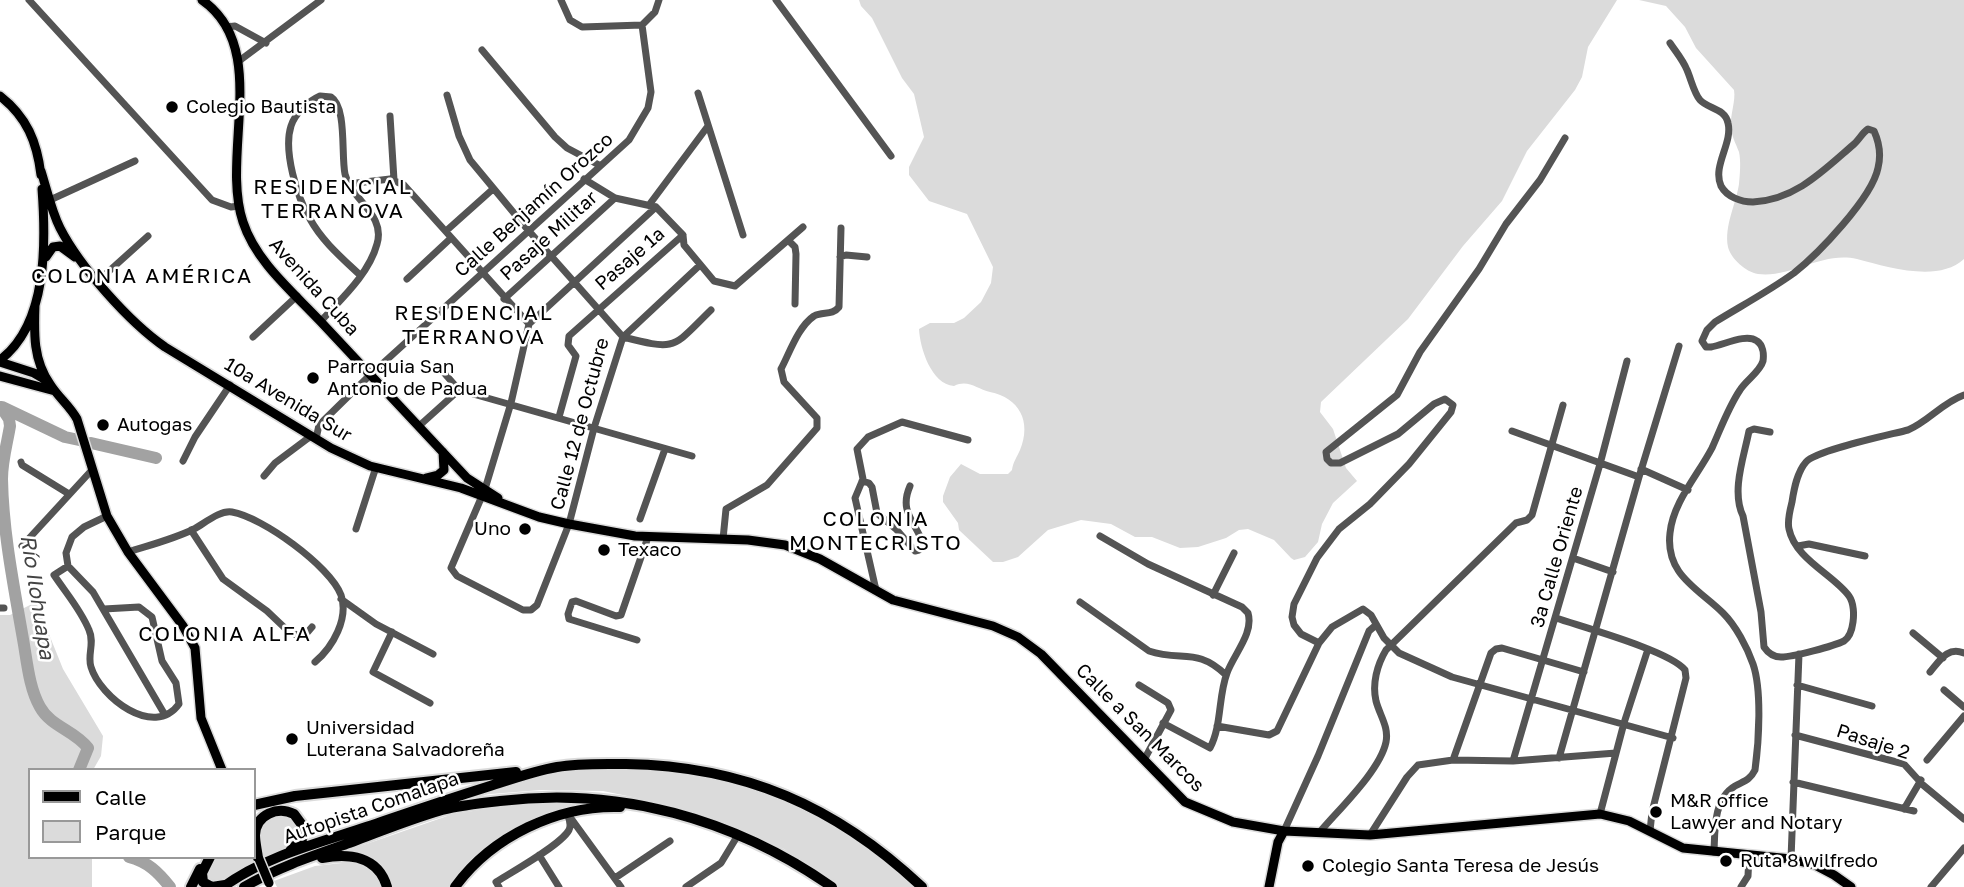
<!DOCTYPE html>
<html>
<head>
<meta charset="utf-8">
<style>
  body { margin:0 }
  #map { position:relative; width:1964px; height:887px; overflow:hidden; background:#fff; font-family:"Golos Text",sans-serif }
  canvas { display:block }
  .legend { position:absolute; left:28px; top:768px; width:228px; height:91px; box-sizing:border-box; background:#fff; border:2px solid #999; margin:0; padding:9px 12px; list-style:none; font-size:21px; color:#000 }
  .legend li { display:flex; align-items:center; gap:14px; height:35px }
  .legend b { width:35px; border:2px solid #999 }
</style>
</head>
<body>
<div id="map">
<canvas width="1964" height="887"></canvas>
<ul class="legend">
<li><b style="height:9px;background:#000"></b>Calle</li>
<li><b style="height:19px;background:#dbdbdb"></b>Parque</li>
</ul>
</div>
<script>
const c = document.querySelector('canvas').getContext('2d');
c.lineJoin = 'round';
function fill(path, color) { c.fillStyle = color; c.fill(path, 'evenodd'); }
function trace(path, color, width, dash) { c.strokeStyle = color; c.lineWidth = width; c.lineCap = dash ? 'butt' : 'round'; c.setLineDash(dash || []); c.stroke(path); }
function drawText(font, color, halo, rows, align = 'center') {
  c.font = font + ' "Golos Text",sans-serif'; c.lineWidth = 5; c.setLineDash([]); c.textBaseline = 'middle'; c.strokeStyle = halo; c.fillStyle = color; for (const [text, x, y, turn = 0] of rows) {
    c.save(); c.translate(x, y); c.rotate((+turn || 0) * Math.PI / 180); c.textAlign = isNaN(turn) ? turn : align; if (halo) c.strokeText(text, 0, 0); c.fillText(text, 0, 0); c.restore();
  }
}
fill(new Path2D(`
  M 859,0 L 1617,0 L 1588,47 L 1582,77 L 1575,90 L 1527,151 L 1502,201 L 1463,246 L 1408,319 L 1321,402 L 1320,412 L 1333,429 L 1346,468 L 1357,481 L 1333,503 L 1322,524 L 1318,542 L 1305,557 L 1294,560 L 1291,558 L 1274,540 L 1248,529 L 1239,530 L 1226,538 L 1198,547 L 1180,548 L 1152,537 L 1135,537 L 1111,524 L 1081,520 L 1048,530 L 1018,557 L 1003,562 L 993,562 L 959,530 L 958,523 L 943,502 L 943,496 L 950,477 L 961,464 L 980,474 L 1008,474 L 1012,470 C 1013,462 1017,457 1020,450 C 1032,421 1019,398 990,392 C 977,389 968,379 954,386 C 931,384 920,348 919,329 L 930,323 L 954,323 L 964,318 L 981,302 L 991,283 L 993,267 L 967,214 L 929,201 L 909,175 L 909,167 L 924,137 L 914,94 L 902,78 L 872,18 L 861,6 Z
  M 1639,0 L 1964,0 L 1964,259 C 1938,283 1888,267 1857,259 C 1821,251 1793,278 1758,274 C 1746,272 1731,259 1728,247 C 1724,226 1736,204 1739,184 C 1740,174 1741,161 1739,152 C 1736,144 1731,135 1731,127 C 1730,114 1736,101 1734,90 L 1696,48 L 1685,27 L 1666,6 Z
  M 36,602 L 63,669 L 103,736 L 101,756 L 93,770 L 30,770 L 30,857 L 92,857 L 92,887 L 0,887 L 0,615 L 10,615 Z
  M 604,767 C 624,767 644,766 664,769 C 737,779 824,809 881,857 C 892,866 902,877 912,887 L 838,887 L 784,849 L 709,817 L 637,798 L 603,791 L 541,790 L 479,795 L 557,772 Z
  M 533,802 L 599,802 L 484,850 L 464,868 L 448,887 L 391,887 C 381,858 372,859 346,851 L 453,814 Z
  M 274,815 L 292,815 L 301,833 L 288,846 L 264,857 C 258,839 258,827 274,815 Z
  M 212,857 L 251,857 L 253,861 C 239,869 223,884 207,880 L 207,868 Z
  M 351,862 C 366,863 376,873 381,887 L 277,887 L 274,881 L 315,866 Z`), '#dbdbdb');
trace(new Path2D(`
  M 1,407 L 9,419 L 10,426 C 7,444 2,461 2,479 C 3,533 14,587 23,639 C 27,661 29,688 40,707 C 51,727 74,730 88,748 L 79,770
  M 2,407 L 65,437 L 79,440
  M 91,443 L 156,458
  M 129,857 C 148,862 158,872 170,887`), '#a2a2a2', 12);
const major = new Path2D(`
  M 202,0 C 271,48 220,154 243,222 C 256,262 293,292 321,322 C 370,374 418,426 467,478 L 498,498
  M 0,96 C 27,117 37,142 41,175
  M 41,171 C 47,190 51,210 60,228 C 80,267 129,322 165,347 L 331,448 L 370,466 L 461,488 L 539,517 L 569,524 L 635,536 L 748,540 L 785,545 L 820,559 L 893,600 L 993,626 L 1018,637 L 1041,654 L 1185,802 L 1233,822 L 1284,831 L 1370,835 L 1600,814 L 1629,821 L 1683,848 L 1791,859 L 1815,865 L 1834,875 L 1851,887
  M 46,257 L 53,247 L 60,246 L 75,257
  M 35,305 C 34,333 33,360 50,384 C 58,397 70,406 77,419 L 107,516 L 128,552 L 183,626 L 195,648 L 201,718 L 222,770
  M 0,360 C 48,324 46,242 42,189
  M 0,362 L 34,373 L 46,380
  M 0,376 L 55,391
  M 426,478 L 438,475 L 444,470 L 443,452
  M 1269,887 L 1278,842 L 1284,831`);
const highway = new Path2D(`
  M 254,805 L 295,796 L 516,772
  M 210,857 L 202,873 L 203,882 L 212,887 L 225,885
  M 258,858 C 257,850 255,842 255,835 C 256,814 278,806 294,814 L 305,829 L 302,839 L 290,851
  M 322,858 C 349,853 378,856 387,887
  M 191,887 L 200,869
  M 223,887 C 269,853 331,840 384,821 C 419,809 455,797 490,786 C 512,779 534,771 557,767 C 579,763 603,764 626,764 C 744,766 836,806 922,887
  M 244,887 C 278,867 315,855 352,842 C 381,831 411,819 442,810 C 461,805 481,803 500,801 C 618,786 735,819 832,887
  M 455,887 C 492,836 558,805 620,807`);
trace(major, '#dbdbdb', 12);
trace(highway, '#dbdbdb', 14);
trace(new Path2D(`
  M 29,0 L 212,200 L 231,207 L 239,206
  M 561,0 L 570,20 L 582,27 L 642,25 L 655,12 L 659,0
  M 776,0 L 891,156
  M 226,27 L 235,26 L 266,43
  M 1670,43 C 1676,52 1683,60 1687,70 C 1691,79 1694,93 1700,100 C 1708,109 1725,108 1728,123 C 1733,143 1712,166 1721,186 C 1727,197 1741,202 1753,202 C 1795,200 1823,171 1853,145 C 1859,140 1862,133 1868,129 L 1874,131 C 1879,142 1881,156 1878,168 C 1872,198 1818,254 1794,273 C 1769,291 1741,306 1715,322 L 1707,330 L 1702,341 L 1706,347 L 1711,347 C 1724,345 1746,333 1757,341 C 1763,345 1764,354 1763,361 C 1760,372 1746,380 1740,390 C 1728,408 1721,428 1712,448 C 1698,475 1673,502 1670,533 C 1665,575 1699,589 1723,613 C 1736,626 1747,647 1753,664 C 1762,690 1759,741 1755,770 C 1750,780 1744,781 1735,786 C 1713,799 1715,831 1714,852
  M 482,50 L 555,137 L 567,148 L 599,165
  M 239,61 L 321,0
  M 698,93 L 743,235
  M 447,95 L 459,136 L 470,160 L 528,230 L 623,337
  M 390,116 L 394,180
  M 584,179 L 615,198 L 656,207 L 683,235 L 684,245 L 714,281 L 735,286 L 803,227
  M 348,184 L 390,179 L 404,185 L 529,324
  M 50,200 L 135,161
  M 649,205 L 708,126
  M 446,231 L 493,189
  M 788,240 L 795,247 L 796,254 L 795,304
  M 840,257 L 846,255 L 867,257
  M 407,279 L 451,238
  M 98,281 L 148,236
  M 504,299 L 615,198
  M 321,321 C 341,299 369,274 377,244 C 386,214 351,200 345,174 C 341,155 347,107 331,97 L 320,96 C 309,101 295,113 291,126 C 283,151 297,197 310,219 C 322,241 342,258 360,275
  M 529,324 L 511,403 L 485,489 L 451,568 L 457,576 L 523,610 L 531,610 L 537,605 L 569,524 L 594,428 L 623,337 L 700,265
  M 529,324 L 656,207
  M 253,337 L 297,296
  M 623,337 C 678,351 672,348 711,310
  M 439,367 L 459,390 L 692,456
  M 559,417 L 576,356 L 568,345 L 569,336 L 683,235
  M 419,426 L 459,390
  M 1512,431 L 1639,477
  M 1770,432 L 1754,429 L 1749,431 C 1744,457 1731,491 1743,516 L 1761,612 L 1764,647 C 1768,653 1773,657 1781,657 C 1793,657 1834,646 1844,641 C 1850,637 1852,630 1853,622 C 1854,615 1854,603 1849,596 C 1834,575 1795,559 1789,529 C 1787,521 1790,510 1792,502 C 1794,489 1797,472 1806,462 C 1817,450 1889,435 1908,430 C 1929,421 1943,402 1964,395
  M 316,439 L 319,425 L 370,375 L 629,140 L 648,108 L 651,92 L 642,25
  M 183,461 L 195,437 L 230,385
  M 21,462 L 22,465 L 69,494
  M 1641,469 L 1688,490
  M 264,476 L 275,463 L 311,436
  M 862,481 L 869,483 L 872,487 L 877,513 L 896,529 L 915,551 L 919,550 L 923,543 C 914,520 899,511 910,486
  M 107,516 L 84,527 L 72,537 L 66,553 L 68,566 L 93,592 L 165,715
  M 640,519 L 665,449
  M 356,529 L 376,467
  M 191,530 L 223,579 L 267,611 L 288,631 L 299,636 L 306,634 L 312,627
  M 1100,536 L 1148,564 L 1242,607 L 1248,613 C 1254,633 1234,654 1227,673 C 1218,697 1222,725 1210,748 L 1163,723
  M 723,539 L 726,509 L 767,485 L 817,428 L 817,418 L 784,382 L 781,369 C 790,352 798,327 814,316 C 823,311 832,316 839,307 L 841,228
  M 22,546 L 91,471
  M 1798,546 L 1809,544 L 1865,556
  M 128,552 C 150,545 174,539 194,529 C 205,523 220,510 232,512 C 262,517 330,566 341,595 C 349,618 333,647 315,662
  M 1573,558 L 1613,572
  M 68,566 L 54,575 C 66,593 81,610 89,630 C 95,643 87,655 91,667 C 100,697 154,739 179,704 L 176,683 L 162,661 L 152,617 L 139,607 L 104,609
  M 876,590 L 855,498 L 863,479 L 857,449 L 868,437 L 902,422 L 968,440
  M 1213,595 L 1234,553
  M 341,599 L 376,624 L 433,654
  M 1080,602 L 1149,651 C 1182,662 1197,647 1226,675
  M 0,608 L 4,608
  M 1556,618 C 1582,627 1670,651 1685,670 L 1686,678 L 1652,812 L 1650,831
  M 392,632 L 373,672 L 430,703
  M 1913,633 L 1943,658
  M 637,640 L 569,619 L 568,614 L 572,602 L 576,601 L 616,616 L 621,615 L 648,537
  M 1319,643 L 1301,634 L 1294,625 L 1292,617 L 1294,604 L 1317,558 L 1339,529 L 1370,504 L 1409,464 L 1451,412 L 1453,405 L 1445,399 L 1434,404 L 1398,434 L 1340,463 L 1331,463 L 1327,459 L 1326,452 L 1397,395 L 1420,352 L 1479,269 L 1506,224 L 1540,180 L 1565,138
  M 1930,672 C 1940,660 1948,646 1964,653
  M 1139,685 L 1168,703 L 1171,710 L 1144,760
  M 1797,685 L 1872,706
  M 1944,690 L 1964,707
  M 1217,726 L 1269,735 L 1277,731 L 1319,643 L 1332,627 L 1363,609 L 1371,615 L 1384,638 L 1399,653 L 1452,677 L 1673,738
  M 1795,735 L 1904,764 L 1923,785 L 1964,819
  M 1559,758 L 1639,477 L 1679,346
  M 1453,760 L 1491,653 L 1496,649 L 1502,648 L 1584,672
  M 1927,760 L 1964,716
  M 1513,761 L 1600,464 L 1627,361
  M 1793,782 L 1914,811
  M 1904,809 L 1921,780
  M 1600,814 L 1624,723 L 1648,649
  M 570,817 L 621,887
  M 1284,831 L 1318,756 L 1369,631 L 1376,625
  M 1319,833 C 1338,810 1380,771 1386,742 C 1389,727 1380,716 1376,701 C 1372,684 1377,665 1386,650 L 1516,523 L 1527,520 L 1532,515 L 1563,405
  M 1370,835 L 1407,777 L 1418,765 L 1453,760 L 1513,761 L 1616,753
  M 539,855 L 559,887
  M 1791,859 L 1799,654
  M 615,878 L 670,841
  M 499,887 L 496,882 C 512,872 561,845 569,830 C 572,824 569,819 567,813
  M 686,887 L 721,863 L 738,835
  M 1741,887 L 1748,876 L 1749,856
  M 1931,887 L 1964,848`), '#545454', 7);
trace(major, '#000', 9);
trace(highway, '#000', 10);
const majorBridge = new Path2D(`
  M 259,859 L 269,883`);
trace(majorBridge, '#dbdbdb', 12, []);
trace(majorBridge, '#000', 9);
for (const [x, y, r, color] of [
  [172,107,7,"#000"],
  [313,378,7,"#000"],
  [103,425,7,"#000"],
  [525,529,7,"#000"],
  [604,550,7,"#000"],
  [292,739,7,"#000"],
  [1656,812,7,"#000"],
  [1726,861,7,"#000"],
  [1308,866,7,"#000"]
]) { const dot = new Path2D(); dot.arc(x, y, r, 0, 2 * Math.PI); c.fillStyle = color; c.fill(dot); trace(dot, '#fff', 2.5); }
drawText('19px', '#000', '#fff', [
  ["Colegio Bautista",186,107],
  ["Parroquia San",327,367],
  ["Antonio de Padua",327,389],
  ["Autogas",117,425],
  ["Uno",511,529,"right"],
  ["Texaco",618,550],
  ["Universidad",306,728],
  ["Luterana Salvadoreña",306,750],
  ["M&R office",1670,801],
  ["Lawyer and Notary",1670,823],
  ["Ruta 8 wilfredo",1740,861],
  ["Colegio Santa Teresa de Jesús",1322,866]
], 'left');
drawText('19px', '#000', '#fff', [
  ["Calle Benjamín Orozco",534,205,-42],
  ["Pasaje Militar",549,236,-42],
  ["Pasaje 1a",630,259,-41],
  ["Avenida Cuba",314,287,48],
  ["10a Avenida Sur",288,400,31],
  ["Calle 12 de Octubre",580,424,-75],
  ["3a Calle Oriente",1557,557,-74],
  ["Calle a San Marcos",1140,728,45],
  ["Pasaje 2",1873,742,18],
  ["Autopista Comalapa",371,808,-19]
]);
c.letterSpacing = '2px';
drawText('21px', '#000', '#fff', [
  ["RESIDENCIAL",333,187],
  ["TERRANOVA",333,211],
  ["COLONIA AMÉRICA",142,276],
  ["RESIDENCIAL",474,313],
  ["TERRANOVA",474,337],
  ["COLONIA",876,519],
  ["MONTECRISTO",876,543],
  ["COLONIA ALFA",225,634]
]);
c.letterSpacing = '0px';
drawText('italic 21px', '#434343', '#fff', [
  ["Río Ilohuapa",37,597,81]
]);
</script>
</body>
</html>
